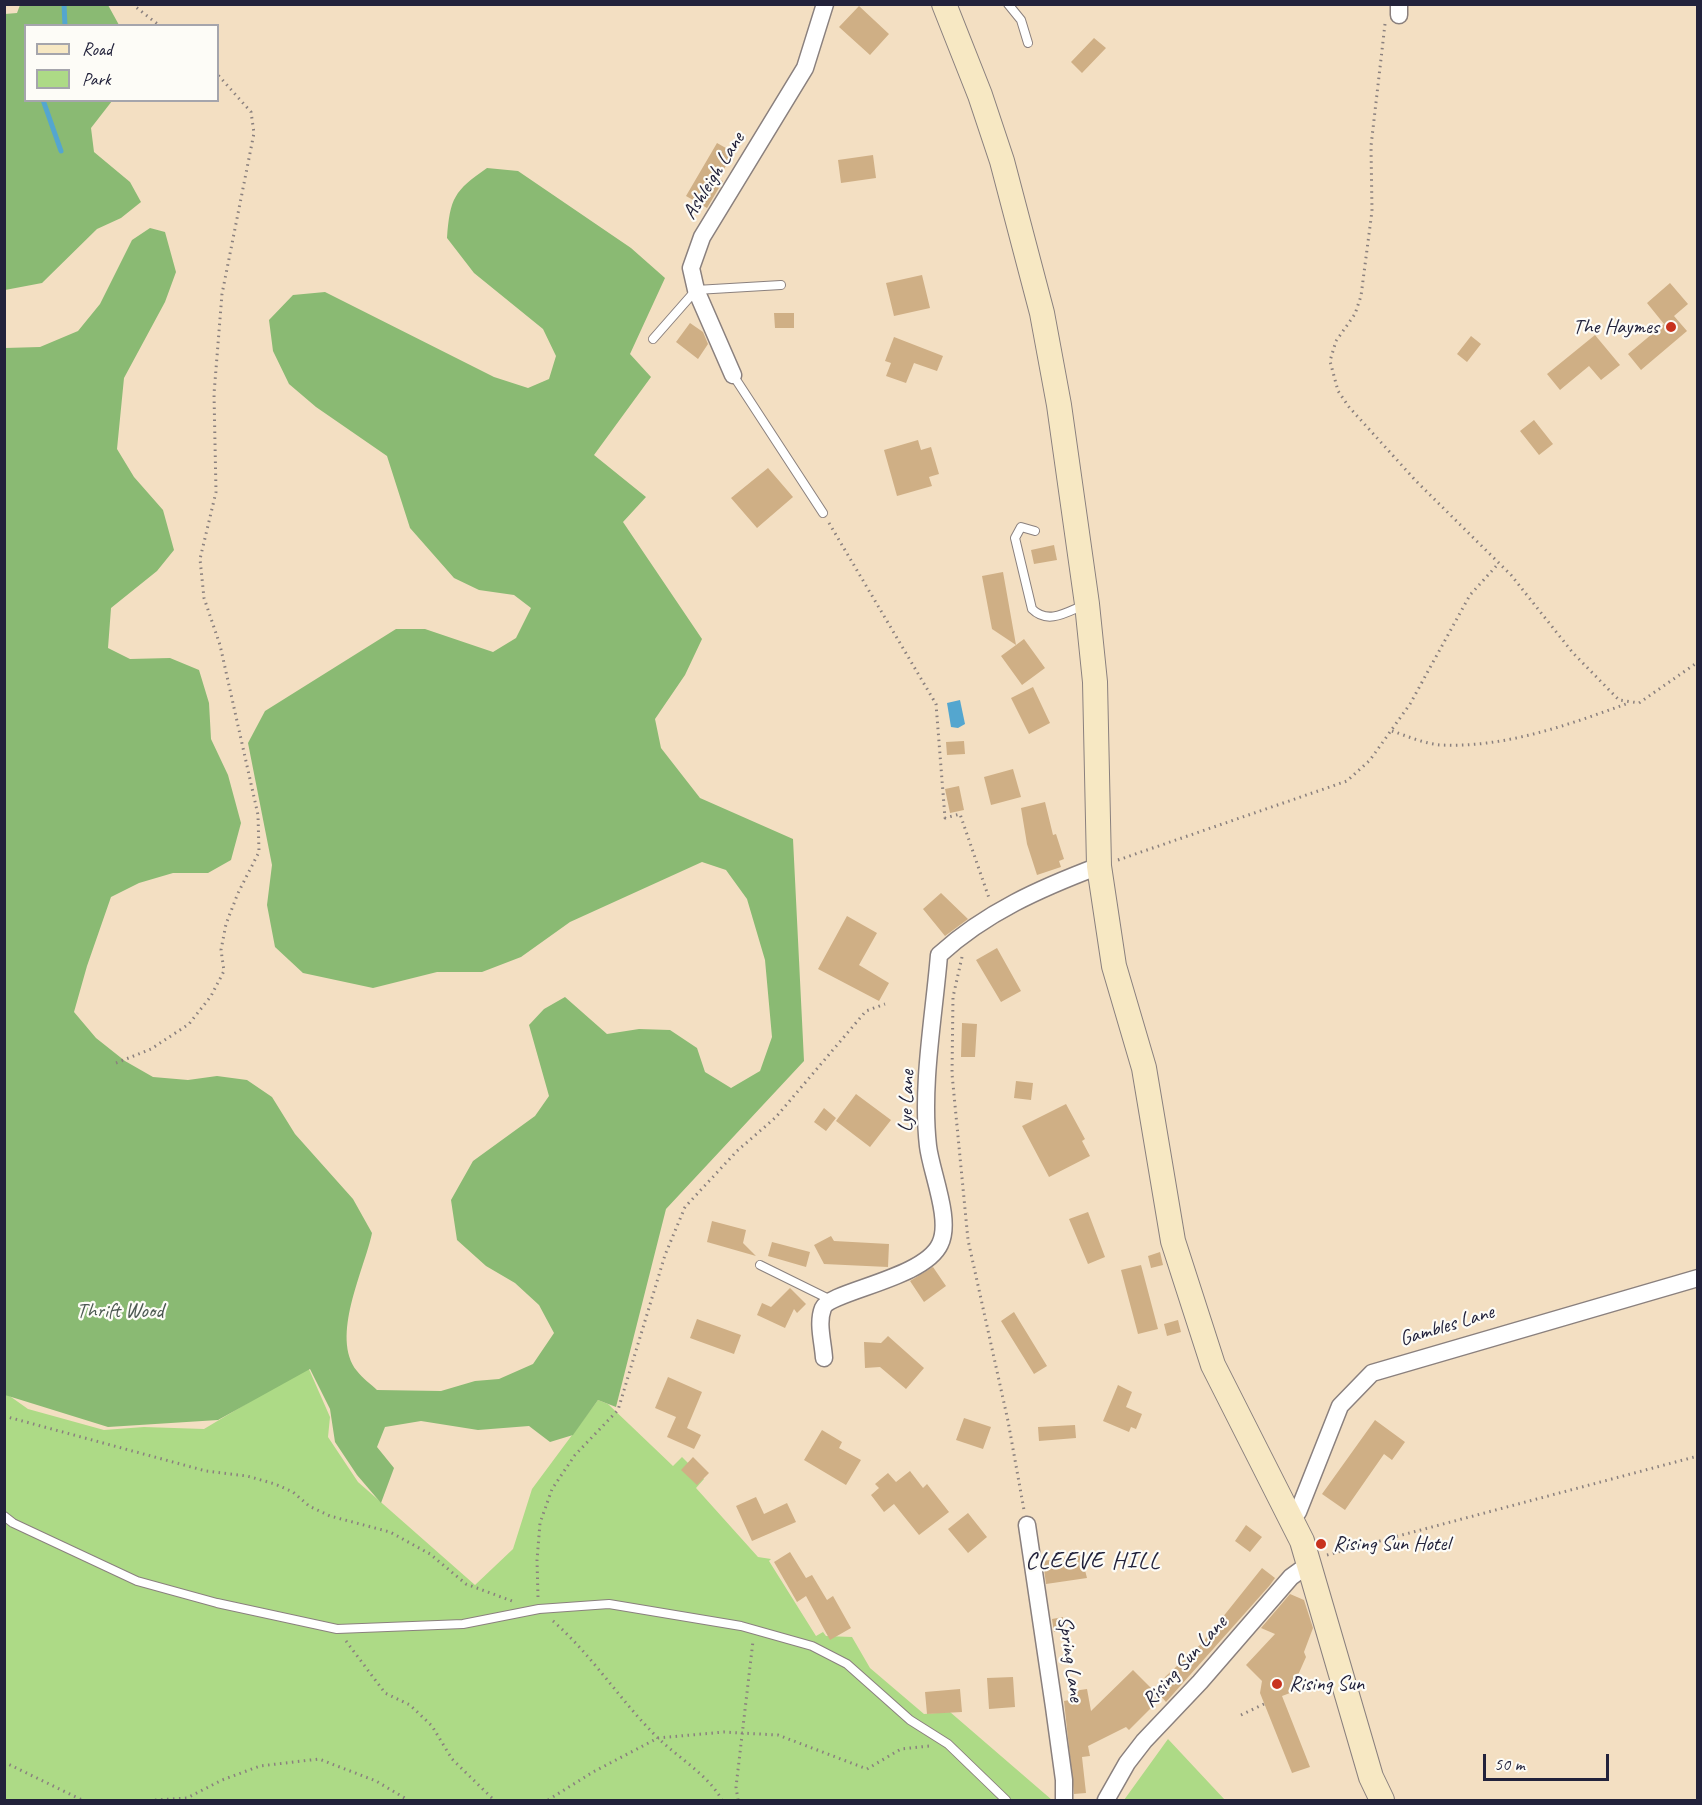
<!DOCTYPE html>
<html>
<head>
<meta charset="utf-8">
<style>
  body { margin:0 }
  #map { position:relative; width:1702px; height:1805px; overflow:hidden; background:#f3dfc2; font-family:Caveat,sans-serif }
  canvas { display:block }
  .frame { position:absolute; inset:0; border:6px solid #22223b; pointer-events:none }
  .legend { position:absolute; left:24px; top:24px; width:195px; height:78px; box-sizing:border-box; background:#fdfcf7; border:2px solid #a5a5ac; margin:0; padding:8px 10px; list-style:none; font-size:18px; color:#22223b }
  .legend li { display:flex; align-items:center; gap:12px; height:30px }
  .legend b { width:30px; border:2px solid #a5a5ac }
  .scale { position:absolute; left:1483px; top:1754px; width:126px; height:27px; box-sizing:border-box; border:3px solid #22223b; border-top:0; padding-left:8px; font-size:18px; line-height:21px; white-space:nowrap; color:#22223b; -webkit-text-stroke:4px #fdfcf7; paint-order:stroke }
</style>
</head>
<body>
<div id="map">
<canvas width="1702" height="1805"></canvas>
<div class="frame"></div>
<ul class="legend">
<li><b style="height:8px;background:#f7e8c3"></b>Road</li>
<li><b style="height:16px;background:#adda86"></b>Park</li>
</ul>
<div class="scale">50 m</div>
</div>
<script>
const c = document.querySelector('canvas').getContext('2d');
c.lineJoin = 'round';
function fill(path, color) { c.fillStyle = color; c.fill(path, 'evenodd'); }
function trace(path, color, width, dash) { c.strokeStyle = color; c.lineWidth = width; c.lineCap = dash ? 'butt' : 'round'; c.setLineDash(dash || []); c.stroke(path); }
function drawText(font, color, halo, rows, align = 'center') {
  c.font = font + ' Caveat,sans-serif'; c.lineWidth = 4.5; c.setLineDash([]); c.textBaseline = 'middle'; c.strokeStyle = halo; c.fillStyle = color; for (const [text, x, y, turn = 0] of rows) {
    c.save(); c.translate(x, y); c.rotate((+turn || 0) * Math.PI / 180); c.textAlign = isNaN(turn) ? turn : align; if (halo) c.strokeText(text, 0, 0); c.fillText(text, 0, 0); c.restore();
  }
}
fill(new Path2D(`
  M 308,1367 L 330,1417 L 328,1437 L 358,1482 L 475,1585 L 513,1549 L 532,1489 L 598,1400 L 608,1404 L 673,1466 L 682,1457 L 704,1479 L 696,1488 L 758,1557 L 771,1559 L 769,1561 L 816,1636 L 823,1632 L 826,1636 L 852,1637 L 870,1668 L 924,1714 L 950,1712 L 1052,1800 L 5,1800 L 4,1392 L 28,1409 L 104,1430 L 144,1427 L 204,1429 Z
  M 1168,1739 L 1225,1800 L 1124,1800 Z`), '#adda86');
fill(new Path2D(`
  M 20,5 L 108,5 L 119,25 L 26,26 L 26,100 L 112,101 L 91,128 L 94,152 L 130,182 L 141,202 L 121,218 L 97,229 L 42,283 L 5,290 L 5,14 L 17,13 Z
  M 487,168 L 518,171 L 631,248 L 665,278 L 630,354 L 651,377 L 594,455 L 646,497 L 623,522 L 702,639 L 685,675 L 655,719 L 661,748 L 700,798 L 793,839 L 804,1061 L 666,1209 L 616,1407 L 598,1400 L 573,1435 L 550,1442 L 529,1426 L 478,1430 L 421,1421 L 385,1427 L 377,1447 L 394,1468 L 381,1503 L 357,1475 L 335,1442 L 330,1409 L 310,1369 L 218,1420 L 108,1427 L 5,1395 L 5,348 L 40,347 L 78,331 L 100,304 L 132,240 L 150,228 L 165,232 L 176,272 L 165,302 L 124,378 L 117,449 L 134,477 L 163,510 L 174,550 L 157,571 L 111,608 L 108,648 L 130,659 L 170,658 L 199,670 L 209,703 L 211,739 L 228,775 L 241,823 L 231,860 L 208,873 L 173,873 L 139,883 L 111,897 L 87,966 L 74,1012 L 96,1038 L 125,1061 L 153,1077 L 188,1080 L 217,1076 L 247,1080 L 272,1097 L 295,1134 L 353,1199 L 372,1233 C 364,1271 330,1337 357,1371 C 362,1378 371,1384 377,1390 L 441,1391 L 475,1381 L 499,1379 L 533,1364 L 554,1333 L 539,1305 L 515,1283 L 486,1266 L 457,1240 L 451,1200 L 473,1161 L 535,1116 L 549,1096 L 529,1025 L 544,1009 L 565,997 L 607,1034 L 639,1029 L 670,1030 L 697,1048 L 705,1072 L 731,1088 L 760,1071 L 772,1037 L 765,960 L 747,899 L 726,870 L 702,862 L 570,922 L 521,957 L 482,972 L 437,972 L 373,988 L 303,973 L 275,947 L 267,905 L 272,865 L 248,743 L 265,711 L 396,629 L 425,629 L 493,652 L 516,638 L 531,608 L 514,595 L 479,590 L 454,578 L 410,528 L 387,456 L 316,407 L 289,384 L 273,351 L 269,320 L 293,295 L 325,292 L 494,377 L 528,388 L 549,379 L 556,356 L 543,329 L 474,273 L 447,238 C 450,198 454,191 487,168 Z`), '#8aba73');
fill(new Path2D(`
  M 960,700 L 965,724 L 958,728 L 951,727 L 947,703 Z`), '#54a6cf');
trace(new Path2D(`
  M 64,4 L 65,26
  M 43,100 L 61,151`), '#54a6cf', 5);
fill(new Path2D(`
  M 859,6 L 889,34 L 870,55 L 839,27 Z
  M 1094,38 L 1106,48 L 1082,73 L 1071,62 Z
  M 717,143 L 733,152 L 719,179 L 723,181 L 707,208 L 686,196 Z
  M 873,155 L 876,178 L 841,183 L 838,160 Z
  M 922,275 L 930,308 L 894,316 L 886,283 Z
  M 1670,283 L 1688,304 L 1674,316 L 1687,331 L 1641,370 L 1628,354 L 1664,324 L 1647,303 Z
  M 774,313 L 794,313 L 794,328 L 775,328 Z
  M 690,323 L 703,332 L 708,344 L 698,359 L 676,342 Z
  M 1595,335 L 1620,365 L 1601,380 L 1589,366 L 1560,390 L 1547,374 Z
  M 1471,336 L 1481,344 L 1467,362 L 1457,354 Z
  M 894,337 L 943,356 L 937,371 L 914,363 L 906,383 L 886,376 L 891,363 L 885,361 Z
  M 1534,420 L 1553,444 L 1539,455 L 1520,431 Z
  M 918,440 L 921,450 L 931,447 L 939,474 L 929,477 L 932,486 L 897,496 L 884,450 Z
  M 768,468 L 793,497 L 757,528 L 731,498 Z
  M 1054,545 L 1057,560 L 1034,564 L 1031,550 Z
  M 1003,572 L 1016,645 L 1024,639 L 1045,668 L 1022,685 L 1001,656 L 1016,645 L 992,629 L 982,576 Z
  M 1033,687 L 1050,723 L 1029,734 L 1011,698 Z
  M 964,741 L 965,754 L 947,755 L 946,742 Z
  M 1013,769 L 1021,797 L 991,805 L 984,777 Z
  M 959,786 L 964,810 L 950,813 L 945,789 Z
  M 1045,802 L 1053,835 L 1056,834 L 1064,859 L 1059,861 L 1061,867 L 1037,875 L 1027,844 L 1021,808 Z
  M 941,893 L 968,919 L 945,936 L 923,909 Z
  M 847,916 L 877,933 L 859,965 L 889,983 L 879,1001 L 818,969 Z
  M 997,948 L 1021,991 L 1001,1002 L 976,960 Z
  M 962,1023 L 977,1024 L 975,1057 L 961,1057 Z
  M 1016,1081 L 1033,1083 L 1031,1100 L 1014,1098 Z
  M 856,1094 L 891,1120 L 870,1147 L 836,1121 Z
  M 1066,1104 L 1085,1139 L 1082,1141 L 1090,1156 L 1049,1177 L 1022,1126 Z
  M 824,1108 L 836,1118 L 826,1131 L 814,1122 Z
  M 1088,1212 L 1105,1257 L 1088,1264 L 1069,1219 Z
  M 712,1221 L 746,1230 L 743,1243 L 756,1256 L 707,1242 Z
  M 831,1236 L 834,1241 L 889,1244 L 888,1267 L 824,1264 L 814,1245 Z
  M 772,1242 L 810,1252 L 806,1267 L 768,1256 Z
  M 1160,1252 L 1163,1265 L 1151,1268 L 1148,1256 Z
  M 1141,1265 L 1158,1329 L 1138,1334 L 1121,1270 Z
  M 933,1267 L 946,1286 L 924,1302 L 910,1281 Z
  M 790,1288 L 806,1304 L 797,1313 L 794,1309 L 785,1328 L 757,1315 L 762,1303 L 771,1307 Z
  M 1014,1312 L 1047,1366 L 1034,1374 L 1001,1321 Z
  M 697,1319 L 741,1335 L 734,1354 L 690,1338 Z
  M 1178,1320 L 1181,1332 L 1167,1336 L 1164,1324 Z
  M 888,1336 L 924,1368 L 906,1389 L 880,1367 L 865,1368 L 864,1342 L 881,1343 Z
  M 668,1377 L 702,1392 L 687,1428 L 701,1435 L 694,1449 L 667,1437 L 676,1417 L 655,1408 Z
  M 1118,1385 L 1132,1392 L 1126,1407 L 1142,1414 L 1136,1429 L 1131,1427 L 1129,1432 L 1103,1421 Z
  M 964,1418 L 991,1427 L 983,1449 L 956,1440 Z
  M 1375,1420 L 1405,1442 L 1392,1460 L 1384,1454 L 1345,1510 L 1322,1494 Z
  M 1075,1425 L 1076,1438 L 1039,1441 L 1038,1427 Z
  M 822,1430 L 842,1442 L 839,1448 L 861,1460 L 846,1485 L 804,1460 Z
  M 693,1457 L 709,1473 L 697,1485 L 681,1470 Z
  M 910,1471 L 923,1488 L 927,1484 L 949,1512 L 919,1535 L 894,1504 L 884,1512 L 871,1495 L 879,1488 L 875,1484 L 888,1473 L 896,1482 Z
  M 756,1497 L 764,1514 L 787,1503 L 796,1522 L 752,1541 L 736,1506 Z
  M 968,1513 L 987,1537 L 968,1553 L 948,1529 Z
  M 1246,1525 L 1262,1537 L 1250,1552 L 1235,1541 Z
  M 790,1552 L 806,1578 L 812,1575 L 827,1600 L 833,1596 L 851,1628 L 830,1640 L 806,1596 L 797,1602 L 774,1562 Z
  M 1081,1555 L 1087,1578 L 1046,1584 L 1043,1561 Z
  M 1262,1568 L 1275,1578 L 1270,1585 L 1166,1702 L 1159,1694 L 1165,1677 L 1202,1643 Z
  M 1290,1594 L 1304,1600 L 1313,1628 L 1304,1652 L 1306,1657 L 1290,1693 L 1282,1696 L 1310,1767 L 1292,1773 L 1260,1693 L 1262,1681 L 1246,1665 L 1275,1634 L 1261,1628 Z
  M 1063,1617 L 1064,1631 L 1054,1632 L 1052,1619 Z
  M 1133,1670 L 1161,1698 L 1129,1730 L 1126,1727 L 1088,1746 L 1090,1756 L 1082,1757 L 1086,1793 L 1074,1794 L 1064,1701 L 1075,1699 L 1073,1691 L 1087,1689 L 1091,1711 Z
  M 1013,1677 L 1015,1707 L 989,1709 L 987,1678 Z
  M 960,1689 L 962,1712 L 927,1714 L 925,1692 Z`), '#cfaf85');
const lane = new Path2D(`
  M 1008,4 L 1021,20 L 1028,43
  M 653,339 L 696,290 L 781,285
  M 733,375 L 823,513
  M 1035,531 L 1021,527 L 1015,538 L 1032,609 C 1048,625 1067,612 1084,605
  M 760,1265 L 829,1299
  M 4,1516 L 13,1523 L 137,1581 L 217,1603 L 337,1629 L 463,1624 L 539,1609 L 609,1604 L 741,1626 L 812,1646 L 847,1664 L 910,1720 L 948,1744 L 1006,1800`);
const street = new Path2D(`
  M 1399,4 L 1399,15
  M 733,375 L 696,290 L 691,268 L 702,237 L 805,68 L 825,4
  M 824,1358 C 823,1342 817,1323 823,1308 C 830,1291 924,1279 940,1244 C 952,1220 931,1172 928,1146 C 921,1085 934,1016 939,955 C 986,912 1041,888 1099,866
  M 1291,1516 L 1298,1512 L 1340,1406 L 1372,1373 L 1698,1278
  M 1027,1525 L 1054,1707 L 1064,1780 L 1064,1800
  M 1106,1800 L 1127,1763 L 1144,1741 L 1200,1682 L 1291,1577 L 1309,1564`);
const secondary = new Path2D(`
  M 944,4 L 980,95 L 1002,161 L 1042,313 L 1059,405 L 1087,604 L 1095,682 L 1099,866 L 1114,966 L 1144,1068 L 1173,1241 L 1213,1365 L 1302,1541 L 1371,1777 L 1382,1800`);
trace(lane, '#8a807e', 10);
trace(street, '#8a807e', 19);
trace(secondary, '#8a807e', 26);
trace(new Path2D(`
  M 132,4 L 160,26
  M 1385,24 L 1371,146 L 1372,211 L 1361,296 L 1355,314 L 1336,341 L 1330,361 L 1338,391 L 1349,407 L 1416,481 L 1511,575 L 1573,653 L 1619,700 L 1639,703 L 1698,662
  M 829,523 L 936,704 L 945,818 L 960,814 L 989,898
  M 1392,731 C 1407,736 1425,744 1441,745 C 1504,748 1568,725 1626,704
  M 1118,860 L 1347,781 L 1370,760 L 1410,704 L 1470,595 L 1499,563
  M 962,957 L 953,997 L 952,1074 L 968,1240 L 1008,1421 L 1024,1510
  M 116,1063 L 151,1049 L 189,1024 L 211,996 L 224,971 L 221,950 L 226,924 L 238,893 L 259,852 L 258,815 L 220,645 L 204,598 L 200,559 L 216,492 L 214,394 L 222,294 L 254,133 L 251,112 L 218,75
  M 4,1416 L 206,1471 L 247,1476 L 275,1484 L 293,1492 L 309,1506 L 330,1516 L 390,1532 L 430,1554 L 466,1584 L 512,1601
  M 1327,1555 L 1698,1456
  M 538,1597 L 537,1560 L 540,1523 L 552,1489 L 575,1455 L 618,1410 L 665,1255 L 685,1207 L 737,1151 L 776,1117 L 866,1011 L 885,1004
  M 553,1621 C 593,1656 621,1702 659,1739 C 680,1759 708,1775 722,1800
  M 346,1641 L 385,1693 L 410,1705 L 432,1726 L 452,1759 L 494,1800
  M 1241,1715 L 1264,1704
  M 4,1762 L 82,1800
  M 155,1800 L 187,1798 L 222,1780 L 260,1766 L 319,1759 L 376,1781 L 408,1800
  M 548,1800 L 593,1772 L 658,1738 L 724,1732 L 778,1735 L 867,1769 L 901,1749 L 929,1746
  M 738,1800 L 736,1787 L 753,1641`), '#8a807e', 3, [1.5, 4.5]);
trace(lane, '#fff', 8);
trace(street, '#fff', 16);
trace(secondary, '#f7e8c3', 24);
for (const [x, y, r, color] of [
  [1671,327,6,"#c8321e"],
  [1321,1544,6,"#c8321e"],
  [1277,1684,6,"#c8321e"]
]) { const dot = new Path2D(); dot.arc(x, y, r, 0, 2 * Math.PI); c.fillStyle = color; c.fill(dot); trace(dot, '#fdfcf7', 2); }
drawText('21px', '#22223b', '#fdfcf7', [
  ["Ashleigh Lane",714,176,-58],
  ["Lye Lane",907,1101,-88],
  ["Gambles Lane",1447,1326,-17],
  ["Spring Lane",1070,1659,82],
  ["Rising Sun Lane",1185,1662,-48]
]);
drawText('21px', '#22223b', '#fdfcf7', [
  ["The Haymes",1659,327,"right"],
  ["Rising Sun Hotel",1333,1544],
  ["Rising Sun",1289,1684]
], 'left');
drawText('21px', '#4c5952', '#fdfcf7', [
  ["Thrift Wood",120,1311]
]);
c.letterSpacing = '1.5px';
drawText('24px', '#22223b', '#fdfcf7', [
  ["CLEEVE HILL",1093,1562]
]);
c.letterSpacing = '0px';
</script>
</body>
</html>
